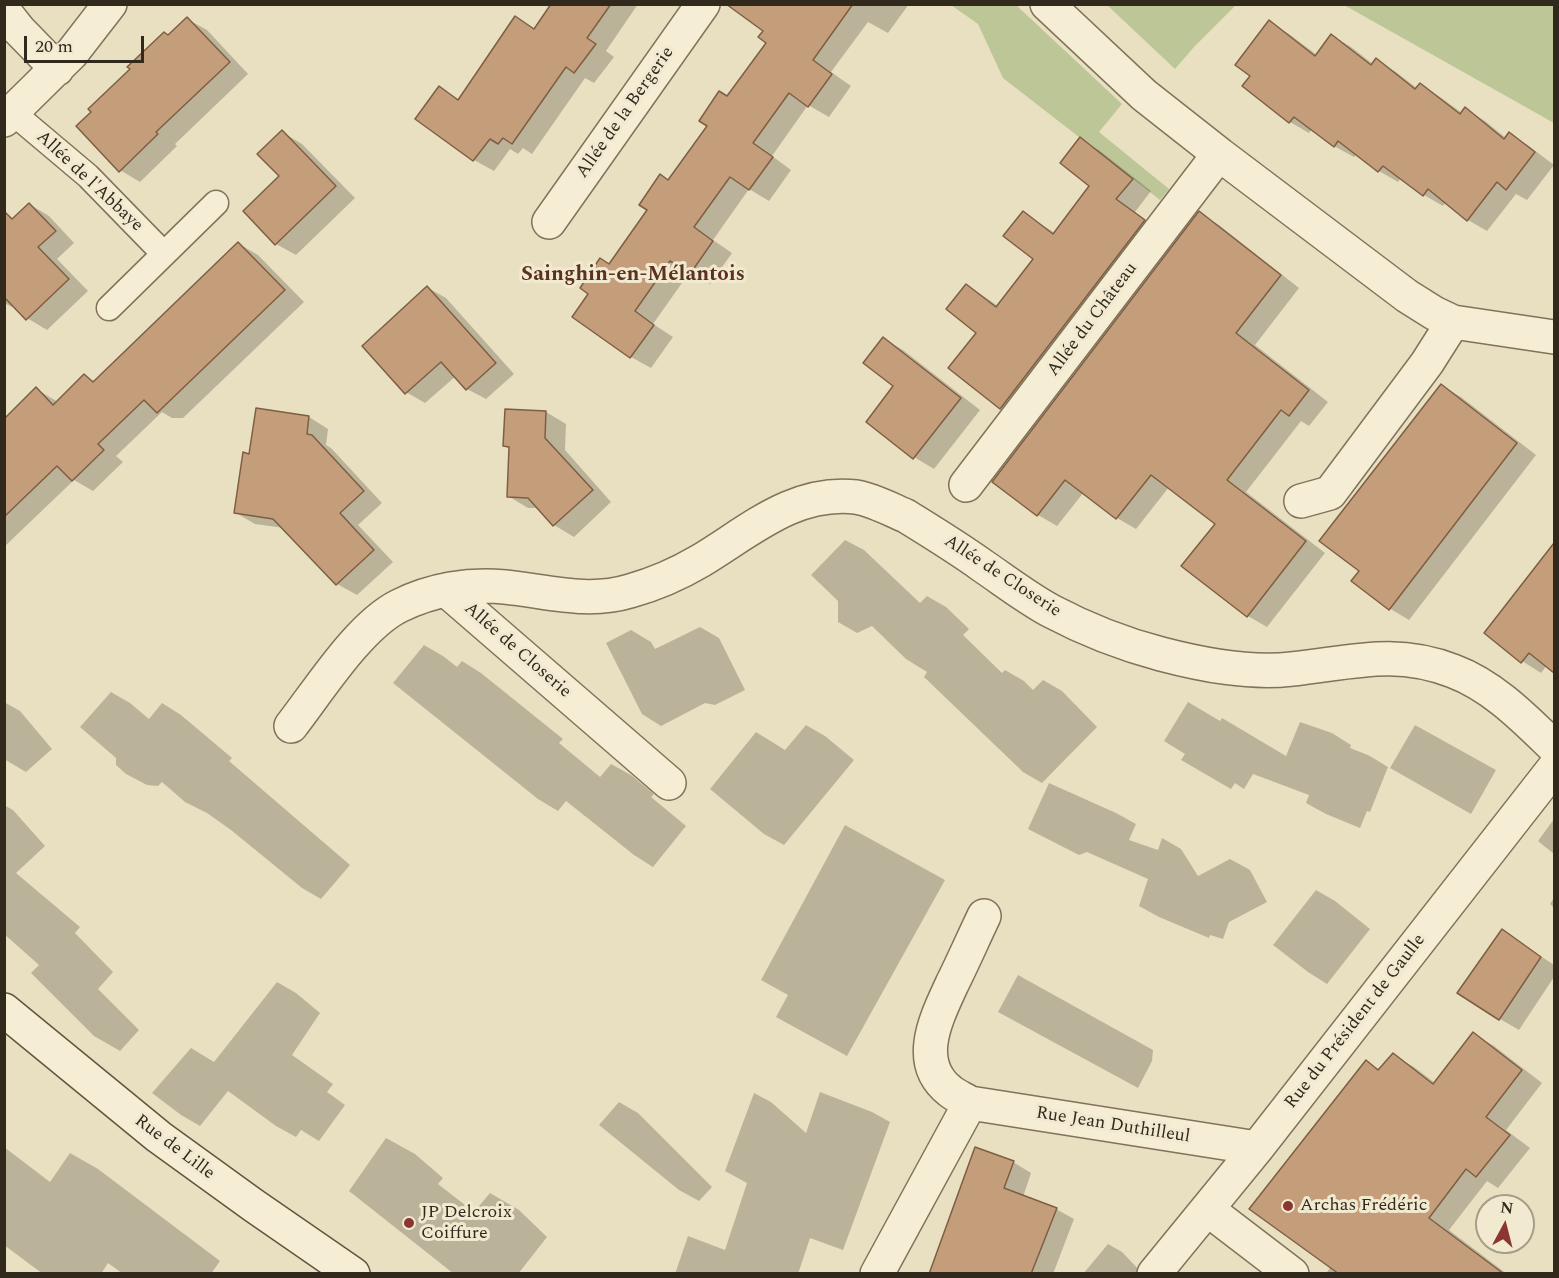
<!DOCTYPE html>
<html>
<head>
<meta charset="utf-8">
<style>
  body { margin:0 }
  #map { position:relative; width:1559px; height:1278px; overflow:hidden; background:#e9e0c1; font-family:Spectral,serif }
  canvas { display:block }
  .frame { position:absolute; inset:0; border:6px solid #32291d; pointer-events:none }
  .north { position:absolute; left:1475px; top:1194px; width:60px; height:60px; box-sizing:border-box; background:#f1ead0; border:2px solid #a59d88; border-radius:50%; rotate:7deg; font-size:16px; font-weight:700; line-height:24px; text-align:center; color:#32291d }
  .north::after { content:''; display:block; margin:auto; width:21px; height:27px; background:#8b3630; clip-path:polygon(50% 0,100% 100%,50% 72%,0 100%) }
  .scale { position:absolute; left:24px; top:36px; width:120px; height:27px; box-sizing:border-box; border:3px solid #32291d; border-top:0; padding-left:8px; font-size:18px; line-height:21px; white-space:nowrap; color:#32291d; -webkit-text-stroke:4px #f1ead0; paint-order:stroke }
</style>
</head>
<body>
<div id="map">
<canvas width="1559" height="1278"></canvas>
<div class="frame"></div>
<div class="north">N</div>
<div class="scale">20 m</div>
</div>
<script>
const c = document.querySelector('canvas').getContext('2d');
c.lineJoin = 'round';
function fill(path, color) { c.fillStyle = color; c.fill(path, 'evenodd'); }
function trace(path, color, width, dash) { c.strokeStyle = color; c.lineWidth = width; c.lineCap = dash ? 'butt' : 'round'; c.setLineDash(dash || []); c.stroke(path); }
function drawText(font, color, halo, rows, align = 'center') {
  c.font = font + ' Spectral,serif'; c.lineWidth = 6; c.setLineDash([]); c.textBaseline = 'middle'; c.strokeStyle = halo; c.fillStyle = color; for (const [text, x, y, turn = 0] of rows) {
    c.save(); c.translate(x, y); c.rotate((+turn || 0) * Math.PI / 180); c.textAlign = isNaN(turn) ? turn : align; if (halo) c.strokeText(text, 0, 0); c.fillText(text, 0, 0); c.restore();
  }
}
fill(new Path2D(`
  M 951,5 L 1016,5 L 1122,104 L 1099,132 L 1169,189 L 1160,200 L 1003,78 L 978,24 Z
  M 1107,5 L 1236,5 L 1194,47 L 1175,69 Z
  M 1344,5 L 1554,5 L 1554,123 Z`), '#bdc697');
fill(new Path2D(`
  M 553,4 L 638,4 L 606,51 L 614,57 L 594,83 L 585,78 L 532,154 L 523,148 L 518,154 L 510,149 L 494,171 L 474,160 L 417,119 L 440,88 L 460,100 L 515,18 L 536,30 Z
  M 795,4 L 909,4 L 888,33 L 868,22 L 831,72 L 851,86 L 829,117 L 808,105 L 772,156 L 791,170 L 769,201 L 749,189 L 713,240 L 732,253 L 710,284 L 689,273 L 653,324 L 673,337 L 651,368 L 631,357 L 574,317 Z
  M 187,19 L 207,30 L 248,74 L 175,144 L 177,146 L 140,182 L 120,170 L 169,36 Z
  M 1269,22 L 1289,34 L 1317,55 L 1332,36 L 1351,47 L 1373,64 L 1376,60 L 1396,72 L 1418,89 L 1420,85 L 1440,97 L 1462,113 L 1465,109 L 1485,121 L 1506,138 L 1509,134 L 1529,146 L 1554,165 L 1527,200 L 1516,194 L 1487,231 L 1468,220 L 1446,202 L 1443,206 L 1424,195 L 1401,178 L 1398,182 L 1379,171 L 1357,154 L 1354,157 L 1334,146 L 1312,129 L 1309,133 L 1290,122 L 1252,76 Z
  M 282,132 L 302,144 L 355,198 L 296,255 L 276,244 L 245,211 L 281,176 Z
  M 1080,139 L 1100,151 L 1151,191 L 1135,212 L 1163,233 L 1021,419 L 1001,408 L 950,368 L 978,333 L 967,285 L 998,306 L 1035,259 L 1023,213 L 1055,233 L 1092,185 Z
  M 29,204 L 49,216 L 74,243 L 57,259 L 88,291 L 47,330 L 27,318 L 15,305 L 12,307 L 4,303 L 4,228 Z
  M 1199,213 L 1219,225 L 1299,288 L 1255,345 L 1328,402 L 1309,426 L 1301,421 L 1246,492 L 1325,553 L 1267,627 L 1248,616 L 1217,523 L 1169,487 L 1136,529 L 1117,518 L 1084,492 L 1057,526 L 1038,515 Z
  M 239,244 L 258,255 L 304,302 L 183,418 L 172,418 L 162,412 L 116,456 L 123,462 L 93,491 L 74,480 L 4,547 L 4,433 L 36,389 L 58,402 L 84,376 L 95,382 Z
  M 428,288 L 446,298 L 514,374 L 486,399 L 467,389 L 456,376 L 425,403 L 406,392 Z
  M 884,339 L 903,350 L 980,410 L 934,469 L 914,457 Z
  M 1442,386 L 1461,397 L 1536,455 L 1409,620 L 1389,608 L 1361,571 Z
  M 257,410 L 309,417 L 328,429 L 326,445 L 331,448 L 382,503 L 358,525 L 393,562 L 357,595 L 337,584 L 284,528 L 255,524 L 236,513 L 251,455 Z
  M 506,411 L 546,412 L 566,424 L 565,450 L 611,502 L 574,537 L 554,525 L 539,508 L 528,508 L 508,496 L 510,449 L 504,446 Z
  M 845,540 L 864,550 L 920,603 L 927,596 L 946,607 L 969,629 L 963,635 L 1002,673 L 1005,670 L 1024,681 L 1033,690 L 1043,680 L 1062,691 L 1097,727 L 1042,783 L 1023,772 L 924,677 L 927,672 L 906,659 L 872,626 L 857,633 L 838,622 L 838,601 L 811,575 Z
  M 1554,545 L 1554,671 L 1547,665 L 1541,673 L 1522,661 L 1486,633 Z
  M 700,627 L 719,638 L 745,690 L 715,705 L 705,703 L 661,726 L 642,714 L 606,643 L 631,630 L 651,642 L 655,649 Z
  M 424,645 L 443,656 L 457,667 L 462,661 L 481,673 L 563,739 L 559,743 L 600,777 L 611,764 L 631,775 L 654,794 L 651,797 L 686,826 L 653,867 L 634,855 L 566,801 L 558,811 L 538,799 L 393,683 Z
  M 111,692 L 130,703 L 149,719 L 162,703 L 181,715 L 232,758 L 229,761 L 350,865 L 321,899 L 302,888 L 231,830 L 207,813 L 185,802 L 162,782 L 158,786 L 147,785 L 126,774 L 116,765 L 116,758 L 80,727 Z
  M 4,702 L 20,711 L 52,749 L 26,772 L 4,759 Z
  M 1188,702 L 1220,721 L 1222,718 L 1286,756 L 1300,722 L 1332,733 L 1351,745 L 1350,748 L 1368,755 L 1388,767 L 1370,812 L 1367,811 L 1360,828 L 1326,814 L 1306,803 L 1309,795 L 1253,774 L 1244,789 L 1235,783 L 1231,789 L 1181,760 L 1185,754 L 1164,741 Z
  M 806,725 L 825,736 L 854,760 L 784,845 L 764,834 L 710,789 L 756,732 L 785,750 Z
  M 1415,725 L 1496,770 L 1471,814 L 1390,768 Z
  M 1049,783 L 1116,813 L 1136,824 L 1129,840 L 1158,850 L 1162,838 L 1181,849 L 1198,876 L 1230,859 L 1250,870 L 1267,902 L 1229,922 L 1223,939 L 1210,935 L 1209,938 L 1159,917 L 1139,906 L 1148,879 L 1087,852 L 1079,855 L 1028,829 Z
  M 4,805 L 13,810 L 45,846 L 16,873 L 80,927 L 75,933 L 113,972 L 98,989 L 139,1030 L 120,1051 L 94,1036 L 31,973 L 39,965 L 4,934 Z
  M 1554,819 L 1554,854 L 1538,841 Z
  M 845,825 L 945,880 L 847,1056 L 776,1017 L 788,995 L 761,980 Z
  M 1316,890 L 1335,901 L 1370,929 L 1327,984 L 1308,972 L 1273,945 Z
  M 1554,898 L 1554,908 L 1550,904 Z
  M 1503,931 L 1554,965 L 1554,977 L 1519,1030 L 1500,1019 Z
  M 1018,975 L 1153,1050 L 1152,1061 L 1138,1088 L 998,1012 Z
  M 277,982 L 296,993 L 320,1013 L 292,1055 L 333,1084 L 327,1092 L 345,1105 L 319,1141 L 301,1130 L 296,1137 L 276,1126 L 228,1091 L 200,1126 L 181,1115 L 152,1093 L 191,1048 L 214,1062 Z
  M 1473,1034 L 1494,1046 L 1542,1083 L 1506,1130 L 1530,1148 L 1498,1188 L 1487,1181 L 1449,1230 L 1507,1274 L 1326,1274 L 1331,1266 L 1366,1062 L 1381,1070 L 1393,1055 L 1414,1067 L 1435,1083 Z
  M 820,1092 L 872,1112 L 890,1122 L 843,1250 L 810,1238 L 798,1274 L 675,1274 L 688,1236 L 725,1250 L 747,1183 L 725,1171 L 754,1093 L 771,1102 L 806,1133 Z
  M 619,1102 L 638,1113 L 712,1187 L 699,1201 L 679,1190 L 599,1125 Z
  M 386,1138 L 415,1154 L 443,1178 L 438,1184 L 474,1212 L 490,1193 L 519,1210 L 547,1237 L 518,1274 L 454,1274 L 349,1191 Z
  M 4,1147 L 50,1182 L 70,1153 L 98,1169 L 220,1261 L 211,1274 L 123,1274 L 108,1263 L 101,1274 L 43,1274 L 4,1245 Z
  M 1013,1162 L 1031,1173 L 1023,1197 L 1056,1209 L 1074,1219 L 1053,1274 L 931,1274 Z
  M 1108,1244 L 1122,1252 L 1143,1274 L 1083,1274 Z`), '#0003');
const building = new Path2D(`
  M 551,4 L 611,4 L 587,38 L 596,44 L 574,73 L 566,67 L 512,144 L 503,138 L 498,144 L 490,139 L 473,161 L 415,119 L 439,86 L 458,100 L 515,16 L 534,29 Z
  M 726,4 L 853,4 L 813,60 L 832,74 L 808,107 L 789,93 L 753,143 L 773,157 L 749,190 L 730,177 L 694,227 L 713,241 L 690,274 L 670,261 L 635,311 L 654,325 L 630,358 L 572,317 L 588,294 L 580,288 L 600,258 L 609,264 L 647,210 L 639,205 L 660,174 L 668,180 L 707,126 L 699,121 L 719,91 L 727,96 L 766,43 L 758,37 L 763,31 Z
  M 187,17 L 230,62 L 156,132 L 158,134 L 119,172 L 76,126 L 91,112 L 88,109 L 130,69 L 127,67 L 164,32 L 168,35 Z
  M 1269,20 L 1315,56 L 1331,34 L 1371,65 L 1376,58 L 1415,89 L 1420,83 L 1460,114 L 1465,107 L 1504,139 L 1509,132 L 1535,152 L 1506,190 L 1497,182 L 1467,221 L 1428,189 L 1423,196 L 1383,166 L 1378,172 L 1338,141 L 1334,147 L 1294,117 L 1289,123 L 1242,86 L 1250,76 L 1235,65 Z
  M 282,130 L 336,186 L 275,245 L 243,211 L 279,176 L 257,154 Z
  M 1080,137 L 1133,179 L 1116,199 L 1145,220 L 1000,409 L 948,368 L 976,333 L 946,309 L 966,284 L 996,307 L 1033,259 L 1003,236 L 1023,211 L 1053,234 L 1089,186 L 1060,163 Z
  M 29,203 L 56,231 L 38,247 L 69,279 L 26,320 L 4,297 L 4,211 L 12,219 Z
  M 1199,211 L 1281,275 L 1236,333 L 1309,390 L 1289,416 L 1281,410 L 1227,480 L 1306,541 L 1247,617 L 1181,566 L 1215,524 L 1151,475 L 1116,519 L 1065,480 L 1037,516 L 992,482 Z
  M 238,242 L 285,290 L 157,413 L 144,400 L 98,444 L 104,450 L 72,481 L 57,466 L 4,517 L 4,419 L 36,387 L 53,405 L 84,374 L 93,382 Z
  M 427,286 L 496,363 L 466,390 L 441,362 L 405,394 L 362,346 Z
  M 883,337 L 961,398 L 913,459 L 866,422 L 893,386 L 863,363 Z
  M 1441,384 L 1517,443 L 1389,610 L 1351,581 L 1359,571 L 1319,541 Z
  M 256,408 L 309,416 L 307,434 L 312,435 L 364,491 L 340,513 L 374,550 L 336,585 L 273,519 L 234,513 L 243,452 L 249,454 Z
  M 505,409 L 546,411 L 545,438 L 593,490 L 553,526 L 528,498 L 507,497 L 509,447 L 503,446 Z
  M 1554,543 L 1554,673 L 1529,653 L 1521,663 L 1484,633 Z
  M 1502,929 L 1541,957 L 1499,1020 L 1457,993 Z
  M 1473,1032 L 1522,1070 L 1486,1117 L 1510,1135 L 1476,1177 L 1466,1169 L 1429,1218 L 1504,1274 L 1339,1274 L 1249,1209 L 1366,1060 L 1378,1070 L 1393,1053 L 1433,1084 Z
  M 975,1147 L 1014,1161 L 1004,1188 L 1057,1208 L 1031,1274 L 929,1274 Z`);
fill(building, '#c49e7b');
trace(building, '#7e5e43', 1.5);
const lane = new Path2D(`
  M 12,112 L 88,176 L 164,254
  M 109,308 L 216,203`);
const street = new Path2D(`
  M 1047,4 L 1144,95 L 1219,154
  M 4,11 L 19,30 L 57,69
  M 4,120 L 72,53 L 110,4
  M 549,222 L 703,4
  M 966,485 L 1219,154 L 1407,296 L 1434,313 L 1453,322 L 1554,337
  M 1301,501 L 1330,493 L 1427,363 L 1453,322
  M 446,590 L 669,783
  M 291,726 C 319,690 359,626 399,606 C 431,590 469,583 505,587 C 547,591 587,604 630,591 C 655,584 678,574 700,561 C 750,531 794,490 856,497 C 873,500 890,509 906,516 C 932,532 958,548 983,566 C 1005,581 1027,598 1051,611 C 1085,629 1123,644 1161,654 C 1203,665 1249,674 1292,669 C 1350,663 1395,648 1453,671 C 1493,686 1524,718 1554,747
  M 970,1103 L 1257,1148
  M 1207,1209 L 1292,1274
  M 877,1274 L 970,1103 C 964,1099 956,1096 950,1091 C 913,1062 937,1017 952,984 C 963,962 973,939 984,916
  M 1154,1274 L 1257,1148 L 1554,768`);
const secondary = new Path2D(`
  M 4,1010 L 159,1137 L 253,1205 L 353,1274`);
trace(lane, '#81725b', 27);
trace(street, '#81725b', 36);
trace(secondary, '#63533e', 36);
trace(lane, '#f5edd4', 24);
trace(street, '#f5edd4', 33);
trace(secondary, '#f5edd4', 33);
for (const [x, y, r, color] of [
  [1288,1206,6,"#8b3630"],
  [409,1223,6,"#8b3630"]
]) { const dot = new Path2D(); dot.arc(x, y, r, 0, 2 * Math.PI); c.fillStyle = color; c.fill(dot); trace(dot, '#f1ead0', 2); }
drawText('18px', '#32291d', '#f1ead0', [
  ["Allée de la Bergerie",626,113,-55],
  ["Allée de l'Abbaye",89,182,43],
  ["Allée du Château",1093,320,-53],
  ["Allée de Closerie",1002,577,33],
  ["Allée de Closerie",517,651,41],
  ["Rue du Président de Gaulle",1356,1022,-52],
  ["Rue Jean Duthilleul",1113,1126,9],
  ["Rue de Lille",174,1148,37]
]);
drawText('18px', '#32291d', '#f1ead0', [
  ["Archas Frédéric",1300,1206],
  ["JP Delcroix",421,1213],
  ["Coiffure",421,1234]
], 'left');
drawText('bold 21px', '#5b3121', '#f1ead0', [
  ["Sainghin-en-Mélantois",633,276]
]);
</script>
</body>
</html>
